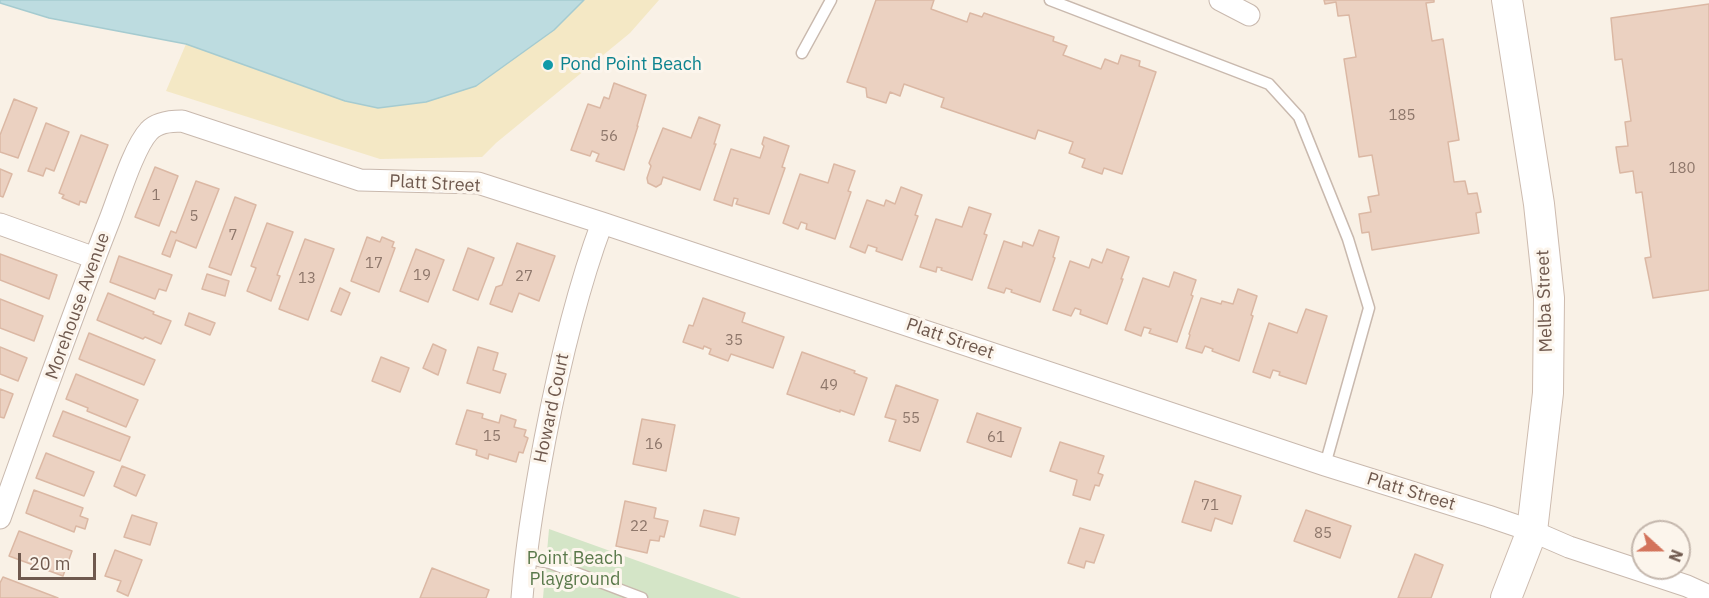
<!DOCTYPE html>
<html>
<head>
<meta charset="utf-8">
<style>
  body { margin:0 }
  #map { position:relative; width:1709px; height:598px; overflow:hidden; background:#f9f1e6; font-family:"IBM Plex Sans",sans-serif }
  canvas { display:block }
  .north { position:absolute; left:1631px; top:520px; width:60px; height:60px; box-sizing:border-box; background:#fcf5ec; border:2px solid #c4b7ad; border-radius:50%; rotate:111deg; font-size:16px; font-weight:700; line-height:24px; text-align:center; color:#6f594e }
  .north::after { content:''; display:block; margin:auto; width:21px; height:27px; background:#d3735b; clip-path:polygon(50% 0,100% 100%,50% 72%,0 100%) }
  .scale { position:absolute; left:18px; top:553px; width:78px; height:27px; box-sizing:border-box; border:3px solid #6f594e; border-top:0; padding-left:8px; font-size:18px; line-height:21px; white-space:nowrap; color:#6f594e; -webkit-text-stroke:4px #fcf5ec; paint-order:stroke }
</style>
</head>
<body>
<div id="map">
<canvas width="1709" height="598"></canvas>
<div class="north">N</div>
<div class="scale">20 m</div>
</div>
<script>
const c = document.querySelector('canvas').getContext('2d');
c.lineJoin = 'round';
function fill(path, color) { c.fillStyle = color; c.fill(path, 'evenodd'); }
function trace(path, color, width, dash) { c.strokeStyle = color; c.lineWidth = width; c.lineCap = dash ? 'butt' : 'round'; c.setLineDash(dash || []); c.stroke(path); }
function drawText(font, color, halo, rows, align = 'center') {
  c.font = font + ' "IBM Plex Sans",sans-serif'; c.lineWidth = 6; c.setLineDash([]); c.textBaseline = 'middle'; c.strokeStyle = halo; c.fillStyle = color; for (const [text, x, y, turn = 0] of rows) {
    c.save(); c.translate(x, y); c.rotate((+turn || 0) * Math.PI / 180); c.textAlign = isNaN(turn) ? turn : align; if (halo) c.strokeText(text, 0, 0); c.fillText(text, 0, 0); c.restore();
  }
}
fill(new Path2D(`
  M 549,529 L 741,598 L 543,598 Z`), '#d4e5c7');
fill(new Path2D(`
  M 584,0 L 659,0 L 630,33 L 496,143 L 482,157 L 380,159 L 166,91 L 186,44 L 345,101 L 426,102 L 476,86 L 554,30 Z`), '#f4e8c5');
const water = new Path2D(`
  M 0,0 L 584,0 L 554,30 L 476,86 L 426,102 L 378,108 L 345,101 L 186,44 L 49,18 L 0,3 Z`);
fill(water, '#bddce0');
trace(water, '#a5cbd0', 1.5);
const building = new Path2D(`
  M 876,0 L 934,0 L 931,9 L 967,22 L 970,13 L 982,17 L 984,13 L 1054,37 L 1053,41 L 1067,46 L 1063,55 L 1101,69 L 1105,59 L 1118,64 L 1121,55 L 1140,61 L 1139,66 L 1156,72 L 1122,174 L 1104,168 L 1102,174 L 1082,167 L 1085,159 L 1069,153 L 1073,142 L 1038,130 L 1035,139 L 941,107 L 944,98 L 904,84 L 900,96 L 890,92 L 886,103 L 867,97 L 866,88 L 847,82 Z
  M 1324,0 L 1434,0 L 1434,2 L 1426,3 L 1432,41 L 1443,39 L 1459,140 L 1448,142 L 1454,182 L 1465,181 L 1468,194 L 1477,193 L 1481,212 L 1476,213 L 1479,233 L 1372,250 L 1369,232 L 1362,233 L 1359,214 L 1371,212 L 1368,197 L 1379,195 L 1372,155 L 1359,157 L 1344,59 L 1356,57 L 1349,15 L 1338,16 L 1336,2 L 1325,4 Z
  M 1709,4 L 1709,290 L 1653,298 L 1645,258 L 1651,257 L 1642,192 L 1636,193 L 1633,171 L 1620,173 L 1618,161 L 1616,147 L 1628,146 L 1625,122 L 1631,121 L 1622,59 L 1615,60 L 1611,18 Z
  M 614,83 L 646,95 L 637,126 L 638,126 L 624,170 L 596,161 L 599,154 L 592,151 L 590,156 L 571,150 L 588,104 L 600,108 L 604,97 L 609,99 Z
  M 14,99 L 37,108 L 18,158 L 0,152 L 0,135 Z
  M 699,117 L 720,125 L 714,144 L 716,144 L 700,190 L 663,177 L 661,184 L 656,187 L 648,183 L 647,178 L 651,166 L 649,163 L 663,128 L 691,138 Z
  M 46,123 L 69,132 L 54,171 L 46,168 L 43,176 L 28,171 Z
  M 81,135 L 108,145 L 86,203 L 80,201 L 79,205 L 62,198 L 64,195 L 59,193 Z
  M 764,137 L 789,146 L 782,167 L 785,168 L 769,214 L 736,204 L 738,199 L 734,198 L 732,206 L 714,200 L 731,149 L 760,158 L 764,146 L 762,144 Z
  M 834,164 L 855,171 L 848,191 L 851,192 L 835,239 L 806,229 L 807,224 L 801,222 L 798,229 L 783,223 L 800,174 L 828,183 Z
  M 155,167 L 178,176 L 159,226 L 135,217 Z
  M 0,169 L 12,174 L 3,197 L 0,196 Z
  M 196,181 L 219,189 L 196,248 L 176,240 L 170,257 L 162,254 L 171,231 L 176,233 Z
  M 901,187 L 922,195 L 915,215 L 918,216 L 902,260 L 876,251 L 877,248 L 868,245 L 865,253 L 850,247 L 867,200 L 884,206 L 886,200 L 895,204 Z
  M 235,197 L 256,205 L 231,275 L 209,267 Z
  M 969,207 L 991,214 L 984,234 L 987,235 L 972,280 L 941,270 L 942,268 L 937,267 L 936,272 L 920,267 L 936,219 L 962,227 Z
  M 267,223 L 293,232 L 277,275 L 280,276 L 271,301 L 247,291 L 256,268 L 251,266 Z
  M 1039,230 L 1059,237 L 1053,257 L 1055,258 L 1040,302 L 1011,292 L 1012,290 L 1006,288 L 1004,293 L 988,288 L 1004,241 L 1022,247 L 1023,242 L 1033,246 Z
  M 367,237 L 380,242 L 382,237 L 394,242 L 392,247 L 395,248 L 379,292 L 351,281 Z
  M 305,239 L 334,249 L 308,320 L 279,309 Z
  M 517,243 L 555,256 L 539,301 L 519,293 L 512,312 L 490,304 L 496,287 L 502,285 Z
  M 468,248 L 494,258 L 478,300 L 453,290 Z
  M 416,249 L 444,260 L 428,302 L 400,291 Z
  M 1107,249 L 1129,257 L 1121,279 L 1123,279 L 1107,324 L 1080,314 L 1081,310 L 1075,308 L 1071,316 L 1053,310 L 1070,261 L 1089,268 L 1092,259 L 1102,263 Z
  M 0,254 L 57,275 L 49,299 L 0,280 Z
  M 119,256 L 172,275 L 166,291 L 159,289 L 155,299 L 110,282 Z
  M 1174,272 L 1196,280 L 1191,295 L 1193,296 L 1177,342 L 1149,333 L 1151,329 L 1144,327 L 1141,336 L 1125,330 L 1143,278 L 1169,287 Z
  M 207,274 L 229,281 L 225,296 L 202,289 Z
  M 340,288 L 350,293 L 341,315 L 331,311 Z
  M 1238,289 L 1257,296 L 1251,315 L 1253,316 L 1239,361 L 1212,351 L 1213,349 L 1205,346 L 1202,353 L 1186,348 L 1190,335 L 1189,334 L 1201,298 L 1221,304 L 1222,301 L 1233,304 Z
  M 108,293 L 154,312 L 153,314 L 171,321 L 161,344 L 145,337 L 143,339 L 97,320 Z
  M 703,298 L 745,313 L 742,322 L 784,337 L 773,368 L 731,354 L 728,361 L 709,354 L 711,349 L 704,346 L 703,349 L 683,342 L 689,325 L 693,326 Z
  M 0,299 L 43,316 L 34,341 L 0,328 Z
  M 1306,309 L 1327,316 L 1306,384 L 1279,375 L 1280,372 L 1273,370 L 1270,378 L 1253,372 L 1269,323 L 1297,333 Z
  M 189,313 L 215,323 L 210,335 L 185,325 Z
  M 89,333 L 155,360 L 144,385 L 79,359 Z
  M 433,344 L 446,350 L 438,375 L 423,368 Z
  M 0,347 L 27,358 L 18,381 L 0,374 Z
  M 478,347 L 498,353 L 493,370 L 506,374 L 500,393 L 467,383 Z
  M 802,352 L 855,371 L 854,373 L 867,378 L 854,415 L 840,410 L 840,412 L 787,394 Z
  M 381,357 L 409,368 L 400,392 L 372,381 Z
  M 76,374 L 138,400 L 126,427 L 87,411 L 88,408 L 66,399 Z
  M 896,385 L 938,400 L 920,451 L 889,441 L 896,420 L 885,417 Z
  M 0,389 L 13,394 L 4,418 L 0,417 Z
  M 467,410 L 483,414 L 482,418 L 499,423 L 501,415 L 516,420 L 514,427 L 526,430 L 524,436 L 528,438 L 523,453 L 519,452 L 516,462 L 489,454 L 488,459 L 476,455 L 477,450 L 456,444 Z
  M 63,411 L 130,437 L 120,461 L 53,436 Z
  M 977,413 L 1021,428 L 1011,457 L 967,442 Z
  M 642,419 L 675,425 L 666,471 L 633,464 Z
  M 1060,442 L 1104,456 L 1098,473 L 1103,475 L 1099,486 L 1095,485 L 1090,500 L 1073,495 L 1077,480 L 1050,471 Z
  M 46,453 L 94,472 L 84,496 L 36,478 Z
  M 122,466 L 145,475 L 136,496 L 114,486 Z
  M 1195,481 L 1241,496 L 1232,524 L 1215,518 L 1211,531 L 1182,522 Z
  M 34,490 L 83,508 L 80,516 L 88,519 L 85,529 L 76,526 L 74,532 L 26,513 Z
  M 625,501 L 656,508 L 654,518 L 668,521 L 664,537 L 660,536 L 659,541 L 650,540 L 647,553 L 616,546 Z
  M 704,510 L 739,518 L 735,535 L 700,526 Z
  M 1306,510 L 1351,526 L 1340,558 L 1294,541 Z
  M 132,515 L 157,523 L 150,545 L 124,537 Z
  M 1080,528 L 1104,535 L 1094,563 L 1086,561 L 1084,568 L 1068,563 Z
  M 19,531 L 72,551 L 63,576 L 9,556 Z
  M 115,550 L 142,560 L 128,596 L 117,591 L 121,581 L 105,576 Z
  M 1415,554 L 1443,565 L 1431,598 L 1398,598 Z
  M 432,568 L 489,590 L 486,598 L 420,598 Z
  M 3,577 L 58,598 L 0,598 L 0,583 Z`);
fill(building, '#ebd1c1');
trace(building, '#dbb8a4', 1.5);
const service = new Path2D(`
  M 1050,0 L 1269,84 L 1299,117 L 1348,239 L 1369,308 L 1325,465
  M 802,53 L 831,0
  M 525,558 L 550,563 L 642,598`);
const minor = new Path2D(`
  M 1220,0 L 1249,15
  M 0,224 L 95,258
  M 0,518 C 36,418 71,318 110,219 C 119,196 134,147 149,131 C 157,122 171,121 182,121 L 360,180 L 478,183 L 602,223 L 1325,465 L 1488,516 L 1532,531 L 1569,547 L 1687,586 L 1709,596
  M 522,598 C 526,545 535,492 545,439 C 559,366 576,293 602,223`);
const secondary = new Path2D(`
  M 1506,598 L 1532,531 L 1548,393 L 1549,298 L 1539,204 L 1507,0`);
trace(service, '#c9b9ae', 13);
trace(minor, '#c9b9ae', 23);
trace(secondary, '#cdbbaf', 32);
trace(service, '#fff', 10);
trace(minor, '#fff', 21);
trace(secondary, '#fff', 30);
for (const [x, y, r, color] of [
  [548,65,6,"#0f9aa8"]
]) { const dot = new Path2D(); dot.arc(x, y, r, 0, 2 * Math.PI); c.fillStyle = color; c.fill(dot); trace(dot, '#fcf5ec', 2); }
drawText('15px', '#8e776b', null, [
  ["185",1402,116],
  ["56",609,137],
  ["180",1682,169],
  ["1",156,196],
  ["5",194,217],
  ["7",233,236],
  ["17",374,264],
  ["19",422,276],
  ["27",524,277],
  ["13",307,279],
  ["35",734,341],
  ["49",829,386],
  ["55",911,419],
  ["15",492,437],
  ["61",996,438],
  ["16",654,445],
  ["71",1210,506],
  ["22",639,527],
  ["85",1323,534]
]);
drawText('18px', '#0d838f', '#fcf5ec', [
  ["Pond Point Beach",560,65]
], 'left');
drawText('18px', '#6f594e', '#fcf5ec', [
  ["Platt Street",435,184,3],
  ["Melba Street",1545,301,-92],
  ["Morehouse Avenue",78,306,-70],
  ["Platt Street",950,339,19],
  ["Howard Court",552,408,-78],
  ["Platt Street",1411,492,17]
]);
drawText('18px', '#5a794b', '#fcf5ec', [
  ["Point Beach",575,559],
  ["Playground",575,580]
]);
</script>
</body>
</html>
